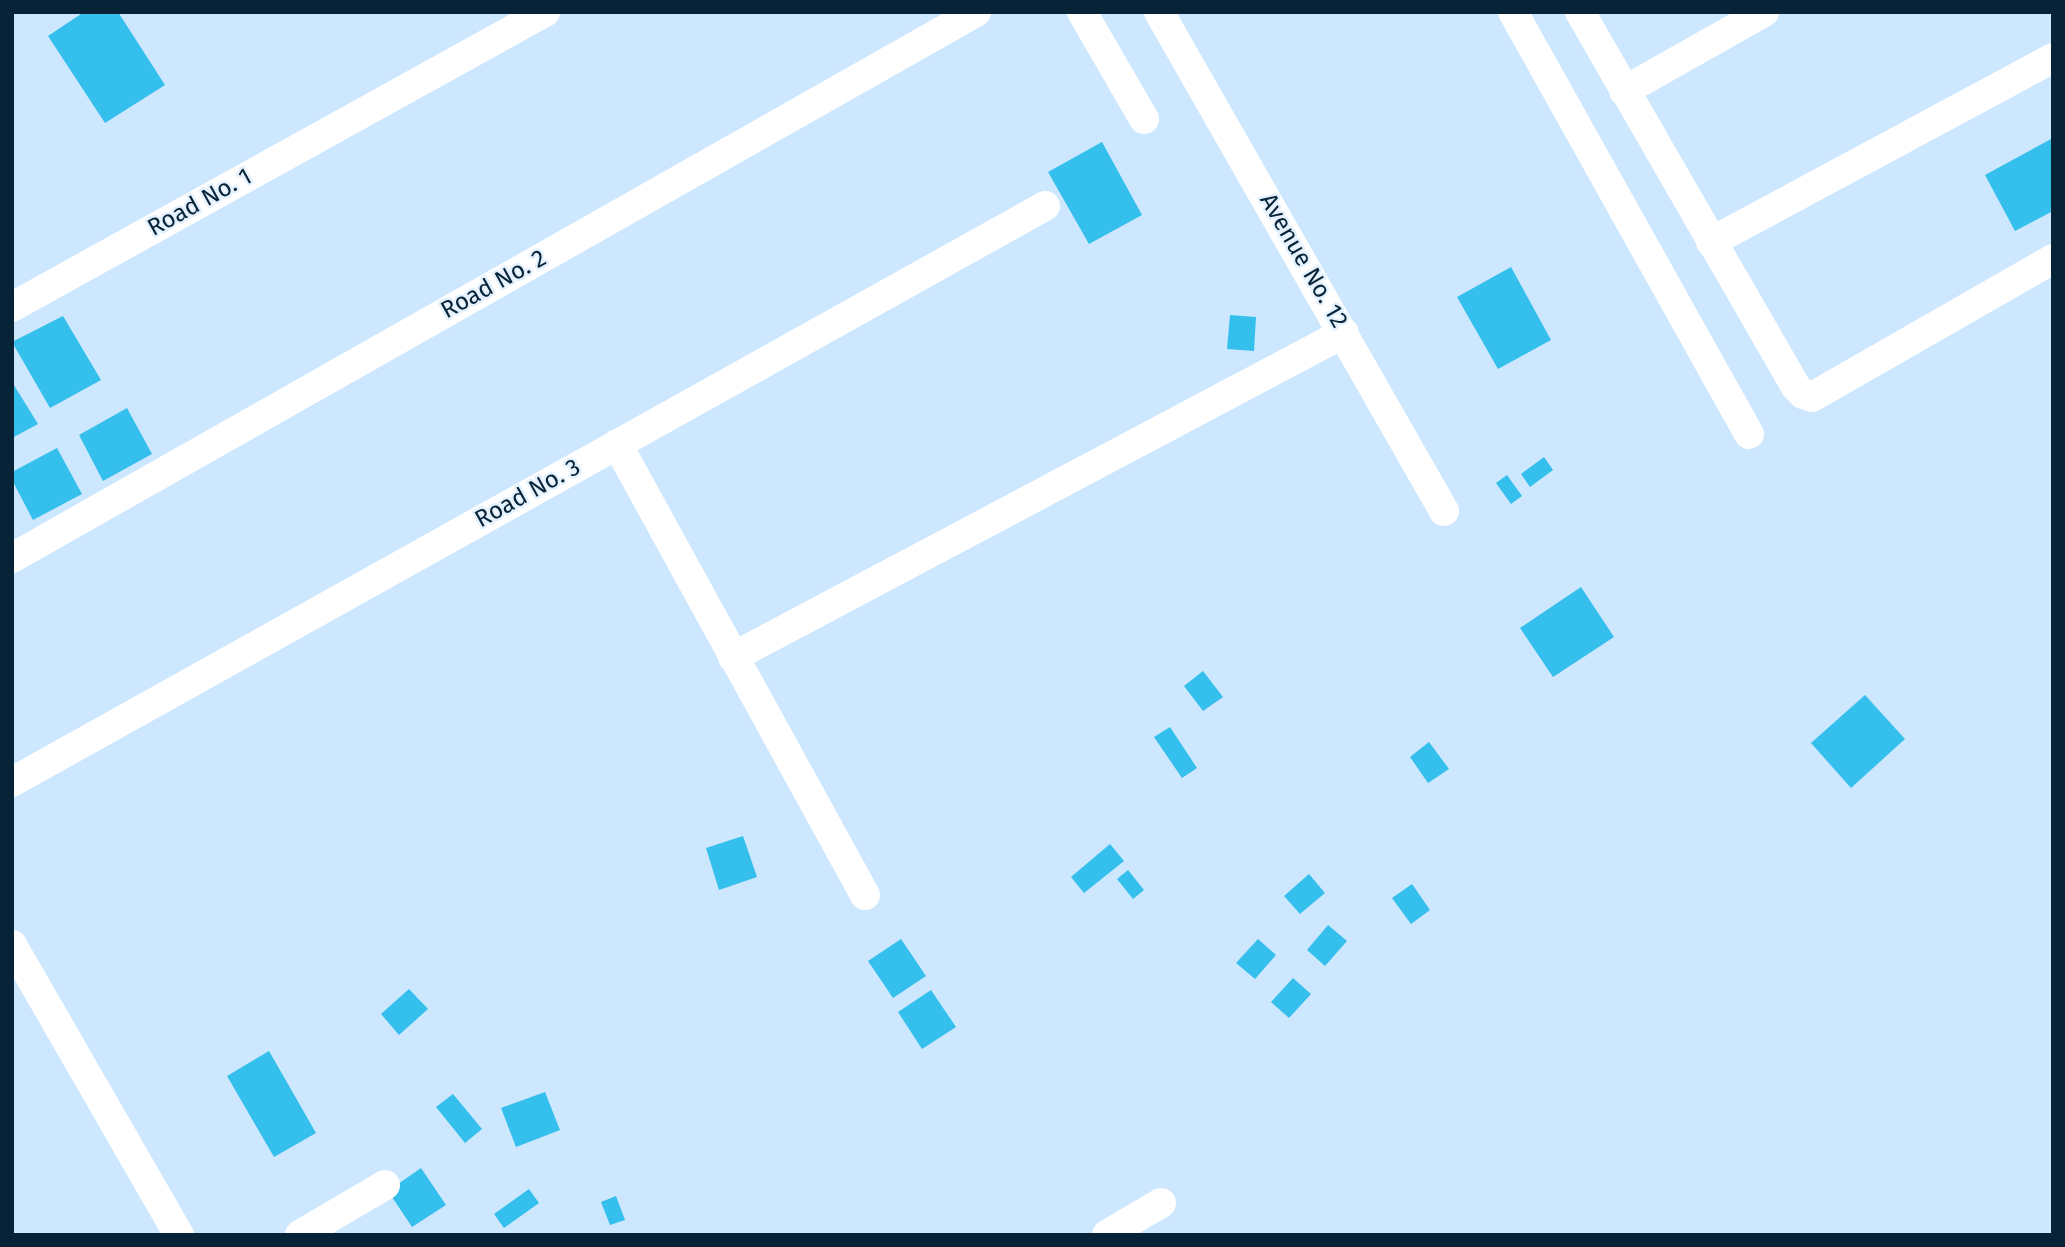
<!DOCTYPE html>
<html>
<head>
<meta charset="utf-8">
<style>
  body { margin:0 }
  #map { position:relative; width:2065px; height:1247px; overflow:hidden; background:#cde7fe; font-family:"Fira Sans",sans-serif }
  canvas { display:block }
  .frame { position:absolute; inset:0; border:14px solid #072338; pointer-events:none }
</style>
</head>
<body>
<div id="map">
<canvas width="2065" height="1247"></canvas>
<div class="frame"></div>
</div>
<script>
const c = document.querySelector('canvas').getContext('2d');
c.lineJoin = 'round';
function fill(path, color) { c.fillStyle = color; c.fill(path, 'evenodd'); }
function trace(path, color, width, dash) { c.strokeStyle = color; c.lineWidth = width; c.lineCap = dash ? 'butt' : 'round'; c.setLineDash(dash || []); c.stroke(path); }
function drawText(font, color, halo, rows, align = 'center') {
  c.font = font + ' "Fira Sans",sans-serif'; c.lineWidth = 5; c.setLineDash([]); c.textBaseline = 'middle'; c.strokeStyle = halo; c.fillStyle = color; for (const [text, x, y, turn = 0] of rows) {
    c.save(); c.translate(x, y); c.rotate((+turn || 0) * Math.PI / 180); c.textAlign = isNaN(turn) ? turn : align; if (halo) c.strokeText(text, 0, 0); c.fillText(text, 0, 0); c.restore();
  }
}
fill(new Path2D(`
  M 84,12 L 118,12 L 165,85 L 105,123 L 48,36 Z
  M 2051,139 L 2053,143 L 2053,211 L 2015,231 L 1985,175 Z
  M 1102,142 L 1142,215 L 1089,244 L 1048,172 Z
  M 1511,267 L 1551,340 L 1498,369 L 1457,297 Z
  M 1230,315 L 1256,317 L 1254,351 L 1227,349 Z
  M 63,316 L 101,380 L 50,408 L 12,342 Z
  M 12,382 L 38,424 L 12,438 Z
  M 127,408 L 152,454 L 103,481 L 79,435 Z
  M 57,448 L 82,494 L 33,520 L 12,480 L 12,472 Z
  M 1544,457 L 1553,470 L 1530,487 L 1521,474 Z
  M 1507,475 L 1522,496 L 1511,504 L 1496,483 Z
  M 1581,587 L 1614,637 L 1553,677 L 1520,628 Z
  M 1203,671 L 1223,697 L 1203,711 L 1184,686 Z
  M 1865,695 L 1905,739 L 1851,788 L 1811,743 Z
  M 1170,727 L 1197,768 L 1182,778 L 1154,737 Z
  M 1429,742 L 1449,769 L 1428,783 L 1410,757 Z
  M 743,836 L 757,877 L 719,890 L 706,848 Z
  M 1110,844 L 1124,861 L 1084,893 L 1071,877 Z
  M 1128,870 L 1144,890 L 1133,899 L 1117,879 Z
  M 1309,874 L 1325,893 L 1300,914 L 1284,896 Z
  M 1412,884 L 1430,910 L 1411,924 L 1392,898 Z
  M 1328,925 L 1347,941 L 1325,966 L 1307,950 Z
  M 901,939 L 926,976 L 893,998 L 868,961 Z
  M 1258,939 L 1276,955 L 1255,979 L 1236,963 Z
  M 1293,978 L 1311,994 L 1289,1018 L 1271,1002 Z
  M 409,989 L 428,1009 L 399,1035 L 381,1014 Z
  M 931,990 L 956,1027 L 922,1049 L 898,1012 Z
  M 269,1051 L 316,1133 L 274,1157 L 227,1076 Z
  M 545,1092 L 560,1130 L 516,1147 L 501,1108 Z
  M 453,1094 L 482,1129 L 465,1143 L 436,1107 Z
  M 421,1168 L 446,1205 L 412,1227 L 388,1191 Z
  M 529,1189 L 539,1203 L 504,1228 L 494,1214 Z
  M 616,1196 L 625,1220 L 610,1225 L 601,1202 Z`), '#34bfec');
trace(new Path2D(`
  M 1082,12 L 1144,119
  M 1159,12 L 1444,511
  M 1513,12 L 1749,434
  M 1580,12 L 1796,387 L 1803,394 L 1812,397 L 2053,259
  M 1624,91 L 1764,12
  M 1711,242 L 2053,58
  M 12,307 L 545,12
  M 617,444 L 865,895
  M 12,558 L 976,12
  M 733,657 L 1344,333
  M 12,782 L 1045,206
  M 12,945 L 179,1235
  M 300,1235 L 385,1185
  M 1107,1235 L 1161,1203`), '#fff', 30);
drawText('24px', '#072338', '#e5f2fe', [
  ["Road No. 1",200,203,-29],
  ["Avenue No. 12",1303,261,60],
  ["Road No. 2",494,285,-29],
  ["Road No. 3",528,494,-29]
]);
</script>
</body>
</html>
